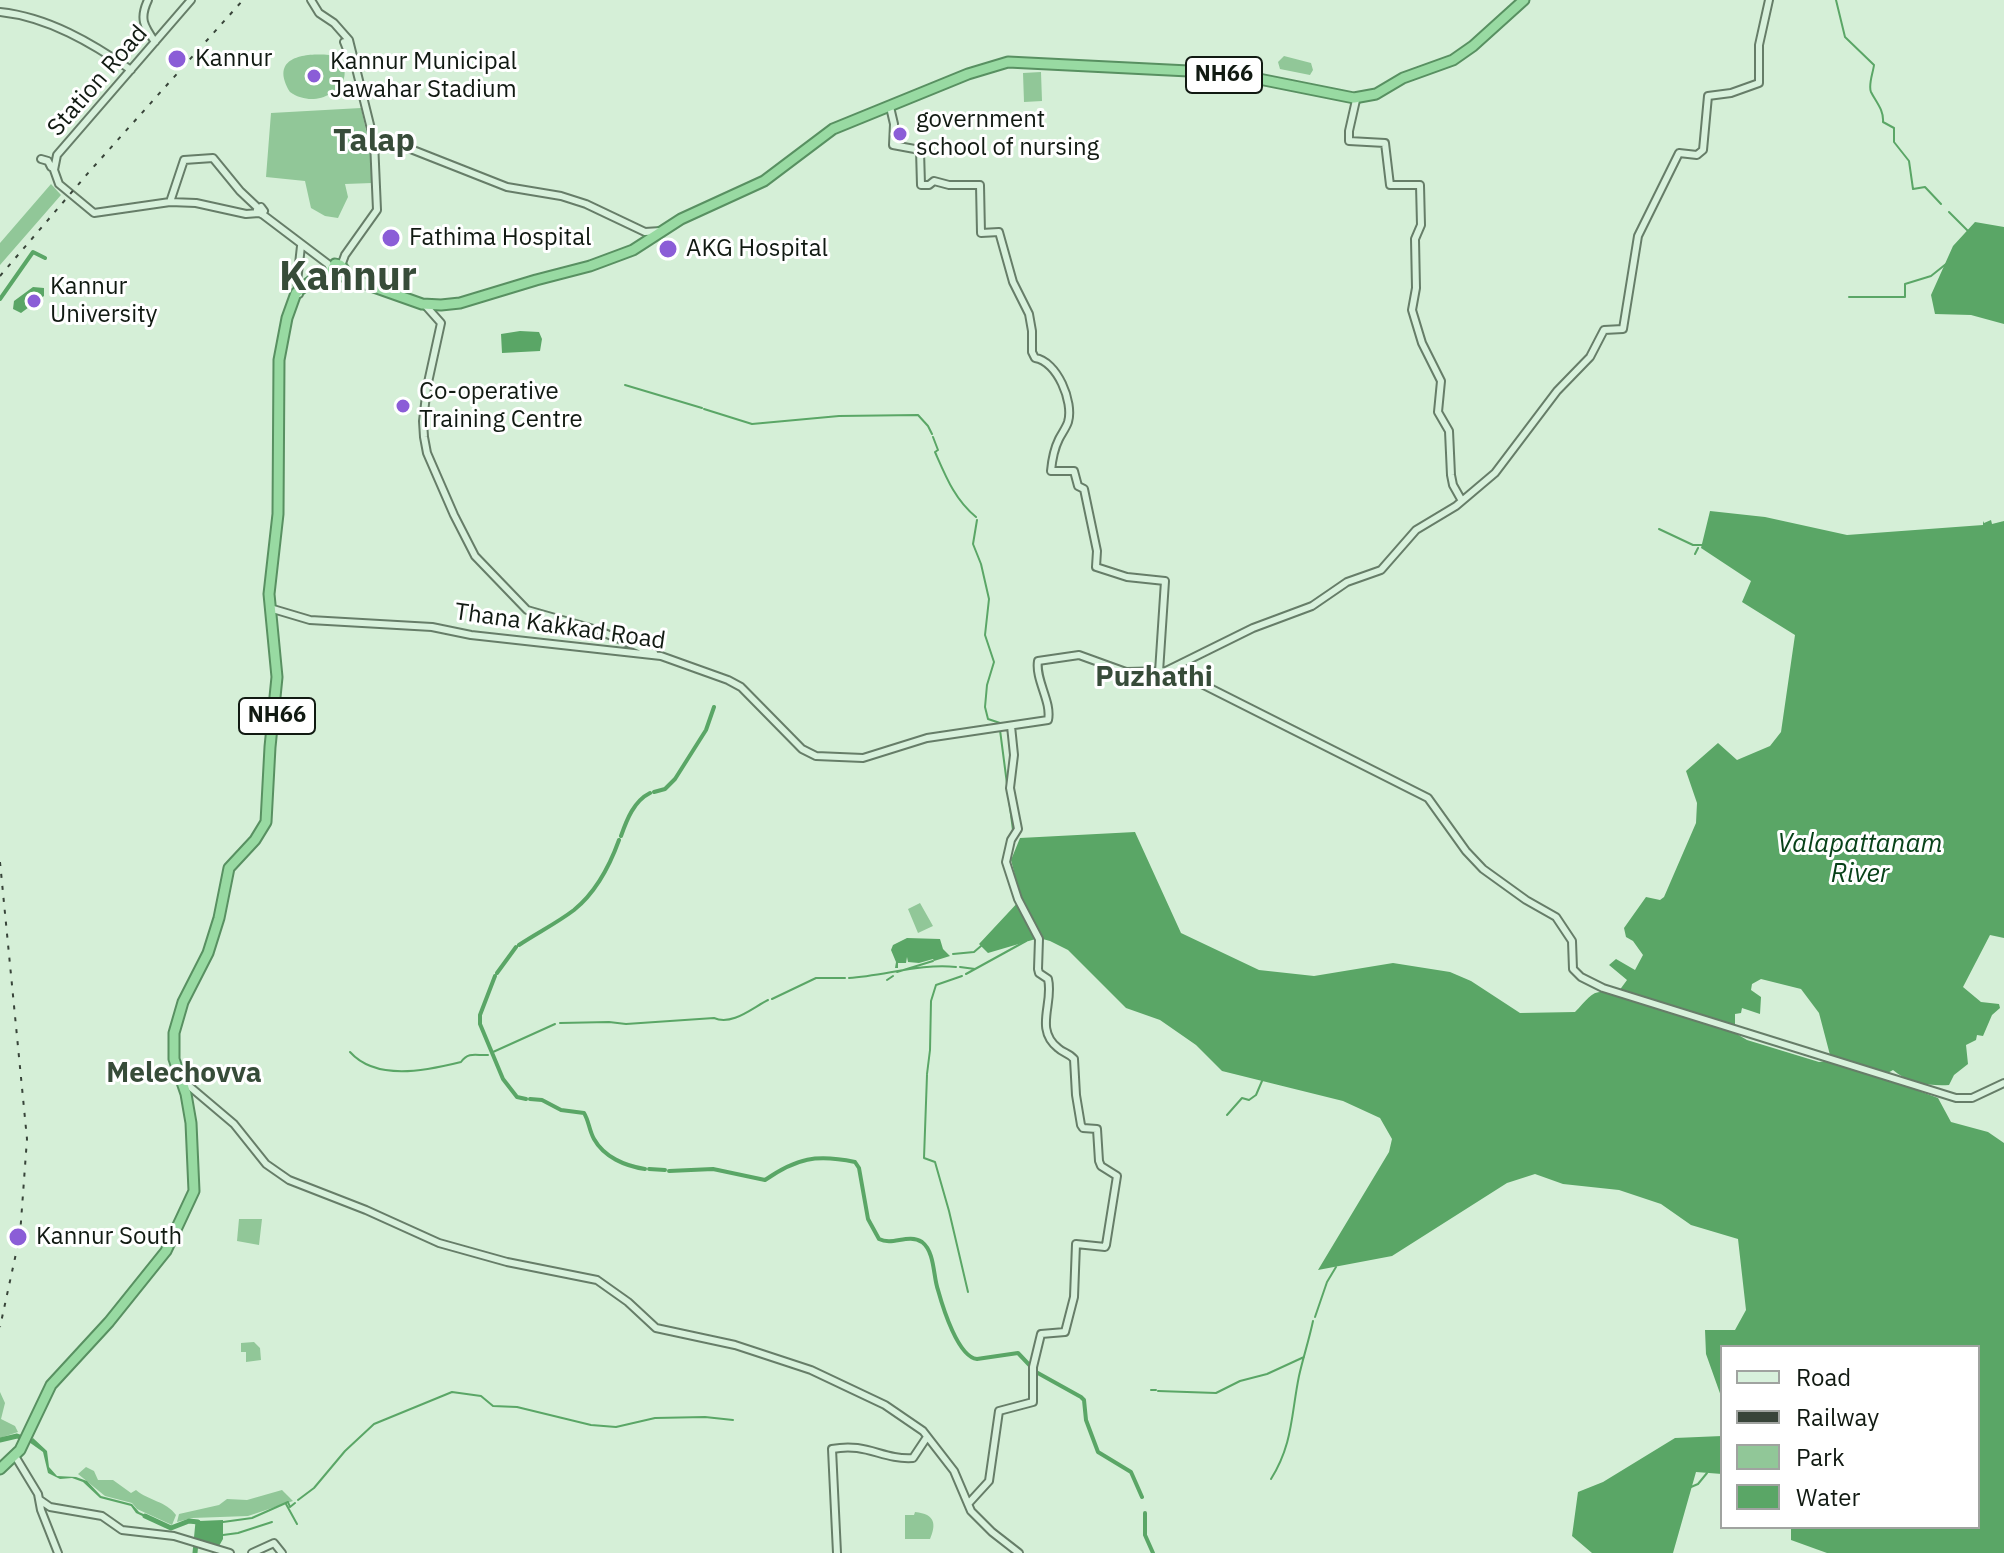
<!DOCTYPE html>
<html>
<head>
<meta charset="utf-8">
<style>
  body { margin:0 }
  #map { position:relative; width:2004px; height:1553px; overflow:hidden; background:#d5efd7; font-family:"IBM Plex Sans",sans-serif }
  canvas { display:block }
  .legend { position:absolute; left:1720px; top:1345px; width:260px; height:184px; box-sizing:border-box; background:#fff; border:2px solid #a0a3a0; margin:0; padding:10px 14px; list-style:none; font-size:24px; color:#111a12 }
  .legend li { display:flex; align-items:center; gap:16px; height:40px }
  .legend b { width:40px; border:2px solid #a0a3a0 }
</style>
</head>
<body>
<div id="map">
<canvas width="2004" height="1553"></canvas>
<ul class="legend">
<li><b style="height:10px;background:#d8f1dc"></b>Road</li>
<li><b style="height:10px;background:#384439"></b>Railway</li>
<li><b style="height:22px;background:#91c798"></b>Park</li>
<li><b style="height:22px;background:#5aa666"></b>Water</li>
</ul>
</div>
<script>
const c = document.querySelector('canvas').getContext('2d');
c.lineJoin = 'round';
function fill(path, color) { c.fillStyle = color; c.fill(path, 'evenodd'); }
function trace(path, color, width, dash) { c.strokeStyle = color; c.lineWidth = width; c.lineCap = dash ? 'butt' : 'round'; c.setLineDash(dash || []); c.stroke(path); }
function drawText(font, color, halo, rows, align = 'center') {
  c.font = font + ' "IBM Plex Sans",sans-serif'; c.lineWidth = 6; c.setLineDash([]); c.textBaseline = 'middle'; c.strokeStyle = halo; c.fillStyle = color; for (const [text, x, y, turn = 0] of rows) {
    c.save(); c.translate(x, y); c.rotate((+turn || 0) * Math.PI / 180); c.textAlign = isNaN(turn) ? turn : align; if (halo) c.strokeText(text, 0, 0); c.fillText(text, 0, 0); c.restore();
  }
}
fill(new Path2D(`
  M 329,55 C 369,72 324,116 290,92 C 269,57 304,53 329,55 Z
  M 1284,56 L 1311,63 L 1313,70 L 1310,75 L 1280,69 L 1278,62 Z
  M 1041,72 L 1042,101 L 1024,102 L 1023,73 Z
  M 361,108 L 370,148 L 372,183 L 345,184 L 348,197 L 338,218 L 325,216 L 311,208 L 305,181 L 266,177 L 271,113 Z
  M 51,184 L 61,195 L 0,265 L 0,243 Z
  M 920,903 L 933,926 L 918,933 L 908,909 Z
  M 239,1219 L 262,1219 L 259,1245 L 237,1241 Z
  M 254,1342 L 260,1348 L 261,1360 L 246,1362 L 246,1352 L 241,1352 L 241,1343 Z
  M 0,1392 L 5,1403 L 1,1419 L 15,1426 L 18,1432 L 0,1438 Z
  M 86,1467 L 94,1471 L 98,1480 L 113,1480 L 131,1493 L 136,1490 C 149,1501 166,1501 176,1515 L 172,1525 L 137,1509 L 132,1503 L 105,1496 L 78,1474 Z
  M 282,1490 L 293,1501 L 248,1516 L 192,1518 L 177,1522 L 179,1514 L 219,1505 L 227,1499 L 247,1500 Z
  M 915,1512 C 936,1514 936,1525 930,1539 L 905,1539 L 905,1515 L 914,1515 Z`), '#91c798');
fill(new Path2D(`
  M 1975,222 L 2004,227 L 2004,324 L 1971,315 L 1935,314 L 1931,295 L 1953,246 Z
  M 33,287 L 44,288 L 44,296 L 21,313 L 13,309 L 14,301 Z
  M 520,331 L 539,332 L 542,339 L 540,351 L 502,353 L 501,334 Z
  M 1710,511 L 1765,517 L 1847,535 L 1983,525 L 1983,521 L 1984,523 L 1991,520 L 1992,524 L 2004,521 L 2004,938 L 1990,935 L 1963,987 L 1981,1002 L 1999,1004 L 2000,1008 L 1992,1015 L 1983,1036 L 1977,1035 L 1976,1040 L 1966,1045 L 1968,1064 L 1954,1075 L 1949,1085 C 1929,1086 1908,1083 1893,1070 L 1886,1074 L 1887,1079 L 1938,1098 L 1951,1122 L 1988,1132 L 2004,1143 L 2004,1553 L 1827,1553 L 1791,1540 L 1791,1527 L 1978,1527 L 1978,1347 L 1722,1347 L 1722,1399 L 1706,1354 L 1705,1330 L 1735,1330 L 1746,1310 L 1738,1239 L 1691,1225 L 1661,1204 L 1619,1190 L 1563,1184 L 1535,1174 L 1507,1183 L 1392,1256 L 1318,1270 L 1389,1152 L 1392,1139 L 1380,1118 L 1343,1101 L 1222,1071 L 1196,1045 L 1160,1020 L 1126,1008 L 1068,950 L 1050,941 L 1039,938 L 988,953 L 979,944 L 1021,899 L 1011,860 L 1020,838 L 1135,832 L 1181,933 L 1259,970 L 1314,976 L 1393,963 L 1450,972 L 1471,981 L 1520,1013 L 1575,1012 C 1590,997 1593,986 1616,995 L 1627,980 L 1609,965 L 1616,959 L 1635,970 L 1643,955 L 1633,941 L 1626,937 L 1624,928 L 1646,897 L 1660,900 L 1664,897 L 1696,823 L 1697,803 L 1686,771 L 1718,743 L 1737,760 L 1770,746 L 1781,732 L 1795,635 L 1742,602 L 1751,581 L 1701,548 ZM 1761,979 L 1801,989 L 1819,1013 L 1830,1055 L 1827,1061 L 1819,1062 L 1747,1040 L 1735,1033 L 1735,1014 L 1741,1013 L 1742,1008 L 1760,1014 L 1761,997 L 1751,990 L 1752,984 Z
  M 907,938 L 940,939 L 943,949 L 950,956 L 934,961 L 933,959 L 919,963 L 908,962 L 907,957 L 906,963 L 898,963 L 898,968 L 895,968 L 896,962 L 891,950 L 893,945 Z
  M 1722,1436 L 1722,1474 L 1696,1472 L 1673,1553 L 1592,1553 L 1572,1536 L 1578,1492 L 1603,1482 L 1675,1438 Z
  M 33,1438 L 47,1451 L 49,1467 L 57,1476 L 76,1477 L 87,1481 L 101,1496 L 132,1504 L 139,1512 L 157,1520 L 157,1523 L 136,1513 L 131,1506 L 100,1498 L 83,1482 L 72,1478 L 60,1479 L 48,1473 L 43,1452 L 29,1442 Z
  M 223,1520 L 223,1539 L 219,1546 L 196,1539 L 199,1521 Z`), '#5aa666');
trace(new Path2D(`
  M 1836,0 L 1845,37 L 1874,65 C 1873,73 1868,85 1871,92 C 1876,102 1884,110 1883,122 L 1894,128 L 1894,142 L 1909,161 L 1913,189 L 1925,187 L 1941,204
  M 1949,212 L 1968,231
  M 1849,297 L 1905,297 L 1905,284 L 1931,276 L 1946,264
  M 625,385 L 702,408
  M 704,409 L 752,424 L 839,416 L 918,415 L 928,426 L 932,434
  M 933,437 L 938,450 L 935,452 C 946,477 955,500 976,517
  M 977,520 L 973,544 L 981,564 L 989,599 L 985,635 L 994,662 L 987,685 L 985,707 L 988,719 L 1000,723
  M 1659,529 L 1693,545 L 1702,545
  M 1695,554 L 1698,548
  M 1000,730 L 1013,830
  M 953,954 L 974,952 L 981,946
  M 960,967 L 975,969
  M 897,972 L 933,961
  M 966,974 L 1026,941
  M 849,978 C 884,976 921,963 956,967
  M 887,980 L 893,976
  M 772,999 L 816,978 L 845,978
  M 560,1023 L 609,1022 L 626,1024 L 714,1018 C 732,1026 752,1008 768,1000
  M 350,1052 C 376,1081 425,1071 461,1062 C 469,1051 477,1056 488,1055
  M 493,1052 L 555,1024
  M 927,1074 L 930,1050 L 931,1001 L 936,985 L 962,976
  M 927,1075 L 924,1158 L 935,1162 L 949,1211 L 968,1292
  M 1227,1115 L 1242,1098 L 1249,1100 L 1256,1095 L 1262,1081
  M 1315,1317 L 1327,1282 L 1336,1267
  M 1151,1390 L 1156,1390
  M 1158,1391 L 1216,1393 L 1240,1381 L 1267,1374 L 1304,1357
  M 1271,1479 C 1293,1444 1291,1415 1299,1376 C 1303,1358 1309,1340 1313,1321
  M 1691,1487 L 1698,1484 L 1707,1473
  M 298,1500 L 314,1488 L 345,1451 L 374,1424 L 452,1392 L 481,1396 L 493,1406 L 517,1407 L 591,1425 L 616,1427 L 655,1418 L 705,1417 L 733,1420
  M 286,1504 L 297,1524
  M 223,1522 L 252,1518 L 288,1502 L 290,1507 L 295,1503
  M 223,1535 L 238,1533 L 272,1522`), '#5aa666', 2);
trace(new Path2D(`
  M 0,299 L 33,252 L 45,258
  M 654,792 L 665,789 L 675,779 L 706,730 L 714,707
  M 621,836 C 627,819 634,801 650,793
  M 519,945 C 537,933 557,923 574,910 C 595,893 610,865 619,840
  M 497,973 L 516,947
  M 495,976 L 480,1015 L 480,1024 L 503,1079 L 517,1097 L 526,1099
  M 530,1099 L 542,1100 L 561,1110 L 584,1113 C 589,1121 589,1130 594,1139 C 604,1157 625,1166 645,1169
  M 649,1169 L 665,1170
  M 669,1171 L 713,1169 L 765,1180 C 797,1158 816,1154 855,1162 L 859,1168 L 868,1219 L 879,1239 C 893,1246 908,1233 922,1242 C 935,1252 933,1276 938,1290 C 943,1308 958,1357 977,1359 L 1018,1353 L 1036,1372 L 1081,1397 L 1084,1400 L 1086,1420 L 1098,1452 L 1131,1472 L 1142,1497
  M 1145,1513 L 1145,1535 L 1153,1553`), '#5aa666', 4);
trace(new Path2D(`
  M 0,1440 L 17,1436 L 26,1439
  M 145,1516 L 171,1528 L 189,1521 L 198,1522 L 195,1553`), '#5aa666', 5);
const secondary = new Path2D(`
  M 148,0 C 139,19 144,26 155,42
  M 191,0 L 57,155 L 54,170 L 59,184 L 94,213 L 170,202 L 196,203 L 246,214 L 259,213
  M 311,0 L 319,13 L 334,23 L 349,40 L 374,141 L 377,210 L 345,255 L 341,266
  M 0,12 C 48,17 92,43 131,70
  M 344,42 L 350,57
  M 1356,100 L 1349,131 L 1349,141 L 1385,143 L 1390,185 L 1420,185 L 1421,225 L 1415,239 L 1416,288 L 1412,310 L 1422,343 L 1441,381 L 1438,412 L 1449,431 L 1451,475 L 1453,485 L 1462,501
  M 890,107 L 894,124 L 893,145 L 920,150 L 921,185 L 929,185 L 934,181 L 949,185 L 980,185 L 981,233 L 999,232 L 1013,282 L 1029,314 L 1032,331 L 1032,352 L 1035,358 C 1057,361 1074,402 1068,422 C 1066,428 1062,433 1059,439 C 1054,449 1052,460 1051,471 L 1074,471 L 1078,486 L 1084,489 L 1097,551 L 1096,567 L 1127,577 L 1165,581 L 1159,672
  M 370,139 L 403,146 L 507,187 L 561,196 L 586,204 L 645,232 L 661,231
  M 41,159 L 48,161 L 51,167
  M 170,202 L 184,160 L 213,158 L 240,191 L 258,208
  M 261,207 L 264,211 L 261,214 L 257,210 Z
  M 262,214 L 328,264 L 331,270
  M 299,294 L 297,282 L 301,246
  M 425,305 L 441,323 L 427,387 L 423,421 L 424,437 L 427,453 L 454,515 L 475,556 L 527,610 L 597,630 L 654,653
  M 273,609 L 310,620 L 432,627 L 471,635 L 661,656 L 728,680 L 741,687 L 802,749 L 816,756 L 863,758 L 927,738 L 1048,720 C 1052,702 1035,680 1038,661 L 1079,655 L 1126,672 L 1166,671 L 1253,628 L 1312,606 L 1347,582 L 1381,570 L 1416,530 L 1456,506 L 1495,473 L 1557,391 L 1590,357 L 1604,330 L 1623,329 L 1638,236 L 1679,153 L 1697,155 L 1703,150 L 1708,96 L 1731,93 L 1759,83 L 1759,45 L 1769,0
  M 1172,669 L 1428,798 L 1466,851 L 1483,869 L 1526,900 L 1556,917 L 1572,941 L 1573,969 L 1581,977 L 1603,988 L 1956,1098 L 1972,1098 L 2004,1083
  M 182,1080 L 234,1124 L 266,1164 L 289,1180 L 366,1210 L 439,1243 L 507,1262 L 597,1280 L 628,1302 L 656,1328 L 735,1345 L 811,1370 L 885,1405 L 923,1431 L 954,1471 L 971,1511 L 992,1532 L 1019,1553
  M 15,1456 L 38,1494 L 41,1510 L 58,1553
  M 40,1500 L 50,1507 L 102,1516 L 122,1530 L 174,1536 L 230,1553
  M 968,1504 L 989,1481 L 999,1411 L 1033,1402 L 1033,1367 L 1041,1334 L 1065,1332 L 1074,1297 L 1076,1244 L 1105,1247 L 1106,1245 L 1117,1176 L 1101,1166 L 1099,1161 L 1097,1129 L 1083,1128 L 1081,1125 L 1076,1095 L 1074,1059 C 1069,1053 1063,1053 1058,1048 C 1034,1029 1054,1003 1048,979 L 1039,973 L 1038,969 L 1039,939 L 1018,899 L 1006,862 L 1011,840 L 1018,829 L 1010,788 L 1014,755 L 1011,726
  M 252,1553 L 274,1543 L 282,1553
  M 837,1553 L 832,1449 C 867,1442 882,1460 913,1458 L 927,1437`);
const trunk = new Path2D(`
  M 340,275 L 422,304 L 441,305 L 460,303 L 536,280 L 590,266 L 633,250 L 681,219 L 764,181 L 833,129 L 968,74 L 1008,62 L 1229,73 L 1354,98 L 1376,94 L 1403,78 L 1453,60 L 1473,46 L 1524,0
  M 0,1469 L 20,1450 L 51,1385 L 109,1322 L 166,1251 L 194,1191 L 191,1123 L 186,1094 L 174,1059 L 174,1033 L 183,1002 L 208,953 L 219,918 L 229,868 L 255,840 L 266,822 L 270,747 L 277,677 L 269,594 L 278,514 L 279,360 L 287,318 L 296,293 L 311,281 L 330,274 L 335,264 L 340,265 L 343,268 L 340,275 L 332,272`);
trace(secondary, '#667d68', 10);
trace(trunk, '#589061', 13);
trace(secondary, '#d8f1dc', 6);
trace(trunk, '#98daa2', 9);
trace(new Path2D(`
  M 0,276 L 89,172 L 243,0
  M 0,862 L 27,1139 L 20,1235 L 0,1327`), '#384439', 2, [4, 8]);
for (const [x, y, r, color] of [
  [177,59,10,"#8b5dd7"],
  [314,76,8,"#8b5dd7"],
  [900,134,8,"#8b5dd7"],
  [391,238,10,"#8b5dd7"],
  [668,249,10,"#8b5dd7"],
  [34,301,8,"#8b5dd7"],
  [403,406,8,"#8b5dd7"],
  [18,1237,10,"#8b5dd7"]
]) { const dot = new Path2D(); dot.arc(x, y, r, 0, 2 * Math.PI); c.fillStyle = color; c.fill(dot); trace(dot, '#fff', 3); }
for (const [x, y, w] of [
  [1224,75,76],
  [277,716,76]
]) { const box = new Path2D(); box.roundRect(x - w / 2, y - 18, w, 36, 6); c.fillStyle = '#fff'; c.fill(box); trace(box, '#111a12', 2); }
drawText('bold 22px', '#111a12', null, [
  ["NH66",1224,75],
  ["NH66",277,716]
]);
drawText('24px', '#111a12', '#fff', [
  ["Kannur",195,59],
  ["Kannur Municipal",330,62],
  ["Jawahar Stadium",330,90],
  ["government",916,120],
  ["school of nursing",916,148],
  ["Fathima Hospital",409,238],
  ["AKG Hospital",686,249],
  ["Kannur",50,287],
  ["University",50,315],
  ["Co-operative",419,392],
  ["Training Centre",419,420],
  ["Kannur South",36,1237]
], 'left');
drawText('24px', '#111a12', '#fff', [
  ["Station Road",98,81,-49],
  ["Thana Kakkad Road",560,627,8]
]);
drawText('italic 26px', '#084219', '#fff', [
  ["Valapattanam",1860,844],
  ["River",1860,874]
]);
drawText('bold 28px', '#374c39', '#fff', [
  ["Puzhathi",1154,678],
  ["Melechovva",184,1074]
]);
drawText('bold 32px', '#374c39', '#fff', [
  ["Talap",374,142]
]);
drawText('bold 40px', '#374c39', '#fff', [
  ["Kannur",348,278]
]);
</script>
</body>
</html>
